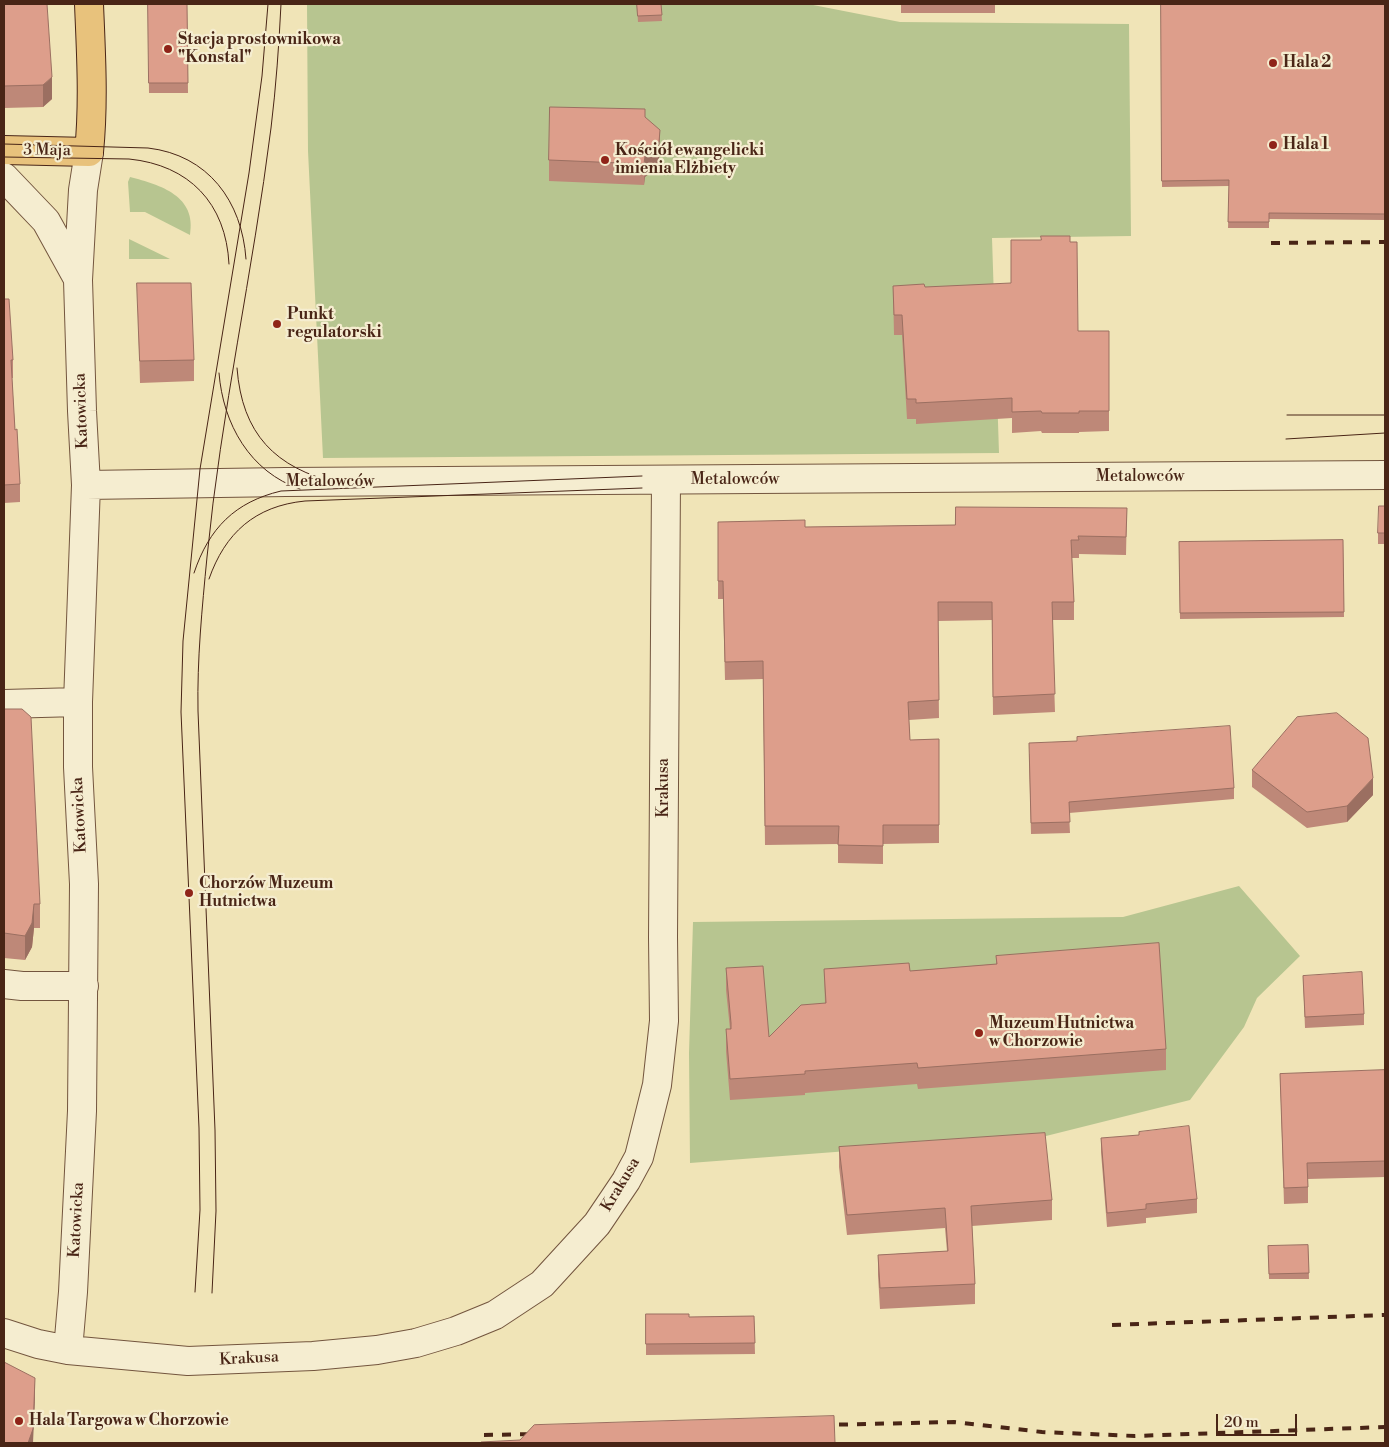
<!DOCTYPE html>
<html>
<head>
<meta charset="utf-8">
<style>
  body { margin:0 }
  #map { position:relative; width:1389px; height:1447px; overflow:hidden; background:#f0e4b7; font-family:"Libre Bodoni",serif }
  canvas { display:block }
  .frame { position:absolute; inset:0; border:5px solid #492516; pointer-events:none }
  .scale { position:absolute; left:1216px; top:1414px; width:81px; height:22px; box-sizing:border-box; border:2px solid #492516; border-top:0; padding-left:6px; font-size:15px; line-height:18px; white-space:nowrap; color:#492516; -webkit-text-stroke:4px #f5edd0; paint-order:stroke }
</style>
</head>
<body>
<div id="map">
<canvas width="1389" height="1447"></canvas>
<div class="frame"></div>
<div class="scale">20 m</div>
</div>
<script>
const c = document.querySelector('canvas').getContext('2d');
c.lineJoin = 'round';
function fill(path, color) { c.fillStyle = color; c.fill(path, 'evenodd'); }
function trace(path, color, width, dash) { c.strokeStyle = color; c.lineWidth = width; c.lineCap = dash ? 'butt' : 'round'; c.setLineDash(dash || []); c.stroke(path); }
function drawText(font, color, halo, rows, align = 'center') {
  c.font = font + ' "Libre Bodoni",serif'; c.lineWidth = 4.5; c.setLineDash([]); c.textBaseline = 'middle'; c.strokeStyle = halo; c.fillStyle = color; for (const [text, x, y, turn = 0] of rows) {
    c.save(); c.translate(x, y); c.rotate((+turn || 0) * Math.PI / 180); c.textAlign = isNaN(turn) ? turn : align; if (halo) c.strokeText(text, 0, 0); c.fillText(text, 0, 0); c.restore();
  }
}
fill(new Path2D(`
  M 307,4 L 808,4 L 900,22 L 1129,24 L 1131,236 L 992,238 L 999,453 L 323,458 L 308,151 Z
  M 130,177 C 161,185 197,196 190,235 L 145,212 L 130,212 L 128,182 Z
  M 129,239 L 170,259 L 129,259 Z
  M 1239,886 L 1300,956 L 1257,998 L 1244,1027 L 1190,1100 L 1046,1136 L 690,1163 L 689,1053 L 693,922 L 1123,917 Z`), '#b7c590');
const street = new Path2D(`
  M 4,177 L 46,221 L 78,279
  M 86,485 L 286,482 L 1385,475
  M 4,704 L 78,702
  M 4,984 L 22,986 L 84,986
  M 4,1333 L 38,1344 L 68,1350 L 188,1361 L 313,1356 L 377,1350 L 416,1343 L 456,1331 L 495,1315 L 542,1284 L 597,1224 L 626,1181 L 639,1157 L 657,1085 L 664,1021 L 663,937 L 666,480
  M 68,1350 L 73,1292 L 82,1111 L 84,884 L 78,767 L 78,702 L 86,485 L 82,411 L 78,280 L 83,190 L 89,152`);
const primary = new Path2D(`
  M 4,150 L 89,152 C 94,102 91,53 89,4`);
trace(street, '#73553e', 30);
trace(primary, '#492516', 30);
trace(street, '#f5edd0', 28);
trace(primary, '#e8c27c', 28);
trace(new Path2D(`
  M 4,144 L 148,148 C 208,155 242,201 246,259
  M 4,157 L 129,159 C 189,165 226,203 229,264
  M 237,368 C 242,434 275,468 338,483
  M 219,373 C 223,424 250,472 300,489
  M 1287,415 L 1385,415
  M 1286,439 L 1385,433
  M 194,573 C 209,528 235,502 281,491 L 642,476
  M 209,579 C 225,533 255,506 305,501 L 642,488
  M 195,1292 L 200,1210 L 199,1128 L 181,712 L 183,641 L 200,469 L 249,173 L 262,76 L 268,4
  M 212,1293 L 216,1211 L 215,1130 L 198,711 C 197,659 202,609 207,557 C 221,413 253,271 271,128 C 276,87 279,45 281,4`), '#492516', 1);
trace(new Path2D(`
  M 1271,243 L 1385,242
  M 1112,1325 L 1385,1315
  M 821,1425 L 954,1422 L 1042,1432 L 1135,1436 L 1385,1427
  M 484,1435 L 539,1434`), '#492516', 4, [9, 9]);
fill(new Path2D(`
  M 4,4 L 52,99 L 43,107 L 4,108 Z
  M 148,4 L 187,4 L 188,93 L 149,93 Z
  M 637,4 L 661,4 L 662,21 L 638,22 Z
  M 901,4 L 995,4 L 995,13 L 901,13 Z
  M 1161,4 L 1385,4 L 1385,220 L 1269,219 L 1269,228 L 1228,228 L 1229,186 L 1162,187 Z
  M 645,117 L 659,164 L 645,177 L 644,185 L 549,181 L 549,160 Z
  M 137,283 L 194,360 L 194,381 L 140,383 Z
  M 893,286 L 925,287 L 1078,331 L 1109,331 L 1109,431 L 1079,432 L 1079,433 L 1042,433 L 1041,431 L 1012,433 L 1012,418 L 916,424 L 916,419 L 907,419 L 902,335 L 894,335 Z
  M 4,299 L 13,360 L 13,378 L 12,378 L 15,430 L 20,484 L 20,502 L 4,503 Z
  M 1385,506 L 1385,544 L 1378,544 L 1378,533 Z
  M 1127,508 L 1126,555 L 1079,554 L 1079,558 L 1072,558 L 1074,602 L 1074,620 L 1052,620 L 1055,712 L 993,715 L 992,620 L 938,621 L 939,718 L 909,720 L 910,740 L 939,739 L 939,843 L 883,844 L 883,864 L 838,863 L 838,844 L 765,845 L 763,679 L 725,680 L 723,599 L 718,599 L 718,522 L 805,527 L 955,525 Z
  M 1343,540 L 1344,617 L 1180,619 L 1179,542 Z
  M 4,709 L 40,904 L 40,928 L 34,928 L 32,947 L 25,960 L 4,958 Z
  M 1029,754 L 1234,788 L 1234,799 L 1069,813 L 1070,833 L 1031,834 Z
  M 1252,770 L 1373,795 L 1347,822 L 1307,828 L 1252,787 Z
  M 996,956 L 1166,1049 L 1166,1070 L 918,1089 L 917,1084 L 805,1093 L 805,1095 L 730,1100 L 726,1051 L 726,1029 L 730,1029 L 726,990 L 726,968 L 769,1037 L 825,1003 L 824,969 L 910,971 L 996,964 Z
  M 1303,976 L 1364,1014 L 1364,1025 L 1305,1028 Z
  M 1385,1070 L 1385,1177 L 1308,1179 L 1308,1203 L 1284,1204 L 1280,1074 Z
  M 1101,1138 L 1197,1199 L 1197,1213 L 1146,1218 L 1146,1223 L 1107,1227 L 1101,1152 Z
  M 839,1147 L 1052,1200 L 1052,1220 L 972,1226 L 975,1284 L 975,1304 L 880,1309 L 878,1275 L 878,1255 L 947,1251 L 945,1228 L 847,1235 L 839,1167 Z
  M 1308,1245 L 1309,1279 L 1269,1279 L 1268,1246 Z
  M 646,1314 L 689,1317 L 754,1316 L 755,1354 L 646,1355 Z`), '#be8878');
fill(new Path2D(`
  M 52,77 L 52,99 L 43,107 L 43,85 Z
  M 660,130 L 659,164 L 645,177 L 644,185 L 645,156 Z
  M 1373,778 L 1373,795 L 1347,822 L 1347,806 Z
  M 34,904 L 34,928 L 32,947 L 25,960 L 25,936 Z
  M 35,1378 L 35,1399 L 33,1443 L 28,1443 Z`), '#9b6f61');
const building = new Path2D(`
  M 4,4 L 47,4 L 52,77 L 43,85 L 4,86 Z
  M 148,4 L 187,4 L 188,83 L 149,83 Z
  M 637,4 L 661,4 L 662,15 L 638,16 Z
  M 1161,4 L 1385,4 L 1385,214 L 1269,213 L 1269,222 L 1228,222 L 1229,180 L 1162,181 Z
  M 550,107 L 645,109 L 645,117 L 660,130 L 659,142 L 645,156 L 644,164 L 549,160 Z
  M 1041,236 L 1070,236 L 1070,242 L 1077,242 L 1078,331 L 1109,331 L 1109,411 L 1079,411 L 1079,413 L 1042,413 L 1041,411 L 1012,412 L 1012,398 L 916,403 L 916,399 L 907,399 L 902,315 L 894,315 L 893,286 L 924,284 L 925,287 L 1011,283 L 1011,240 L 1041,240 Z
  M 137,283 L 191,283 L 194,360 L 140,361 Z
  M 4,299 L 9,299 L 13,360 L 11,360 L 15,430 L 17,429 L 20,484 L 4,485 Z
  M 1379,506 L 1385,506 L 1385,533 L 1378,533 Z
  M 956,507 L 1127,508 L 1126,537 L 1078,536 L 1079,540 L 1071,540 L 1074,602 L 1052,602 L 1055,694 L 993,697 L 992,602 L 938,602 L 939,700 L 908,702 L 910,740 L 939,739 L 939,825 L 883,825 L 883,846 L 838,845 L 839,826 L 765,826 L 763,661 L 725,662 L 723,581 L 718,581 L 718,522 L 805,520 L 805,527 L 955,525 Z
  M 1343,540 L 1344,612 L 1180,613 L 1179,542 Z
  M 4,709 L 22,709 L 31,717 L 40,904 L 34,904 L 32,923 L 25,936 L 4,933 Z
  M 1337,713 L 1368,738 L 1373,778 L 1347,806 L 1307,812 L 1252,770 L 1297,717 Z
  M 1230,726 L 1234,788 L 1069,802 L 1070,822 L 1031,823 L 1029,743 L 1077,741 L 1077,737 Z
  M 1159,943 L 1166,1049 L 918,1068 L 917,1063 L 805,1071 L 805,1074 L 730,1079 L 726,1029 L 731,1029 L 731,1023 L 726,968 L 763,966 L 769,1037 L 801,1005 L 826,1003 L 824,969 L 909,963 L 910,971 L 997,964 L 996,956 Z
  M 1362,972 L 1364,1014 L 1305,1017 L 1303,976 Z
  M 1385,1070 L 1385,1161 L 1307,1163 L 1308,1187 L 1284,1188 L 1280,1074 Z
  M 1189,1126 L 1197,1199 L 1146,1204 L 1146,1209 L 1107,1213 L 1101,1138 L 1139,1135 L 1139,1132 Z
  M 1045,1133 L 1052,1200 L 971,1206 L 975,1284 L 880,1288 L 878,1255 L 948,1251 L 945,1208 L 847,1215 L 839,1147 Z
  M 1308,1245 L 1309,1273 L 1269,1274 L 1268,1246 Z
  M 646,1314 L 689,1314 L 689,1317 L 754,1316 L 755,1343 L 646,1344 Z
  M 4,1362 L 35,1378 L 33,1429 L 28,1443 L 4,1443 Z
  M 834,1416 L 835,1443 L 481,1443 L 481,1442 L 520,1440 L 534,1425 Z`);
fill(building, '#dd9e8b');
trace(building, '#9b6f61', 1);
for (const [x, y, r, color] of [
  [168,49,5,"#8f2418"],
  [1273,63,5,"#8f2418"],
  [1273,145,5,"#8f2418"],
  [605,160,5,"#8f2418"],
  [277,324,5,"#8f2418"],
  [189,893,5,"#8f2418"],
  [979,1033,5,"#8f2418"],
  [19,1421,5,"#8f2418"]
]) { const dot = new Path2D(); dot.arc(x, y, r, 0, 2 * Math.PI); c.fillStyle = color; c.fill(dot); trace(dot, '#f5edd0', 2); }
drawText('bold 16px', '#492516', '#f5edd0', [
  ["Stacja prostownikowa",178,40],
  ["\"Konstal\"",178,58],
  ["Hala 2",1283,63],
  ["Hala 1",1283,145],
  ["Kościół ewangelicki",615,151],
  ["imienia Elżbiety",615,169],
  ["Punkt",287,315],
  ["regulatorski",287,333],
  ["Chorzów Muzeum",199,884],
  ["Hutnictwa",199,902],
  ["Muzeum Hutnictwa",989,1024],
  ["w Chorzowie",989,1042],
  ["Hala Targowa w Chorzowie",29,1421]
], 'left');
drawText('16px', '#492516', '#f5edd0', [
  ["3 Maja",47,151,1],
  ["Katowicka",82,411,-92],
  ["Metalowców",1140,477],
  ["Metalowców",735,480],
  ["Metalowców",330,482],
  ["Krakusa",664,788,-90],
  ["Katowicka",80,815,-93],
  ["Krakusa",621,1185,-59],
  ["Katowicka",77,1220,-87],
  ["Krakusa",249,1359,-3]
]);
</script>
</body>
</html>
